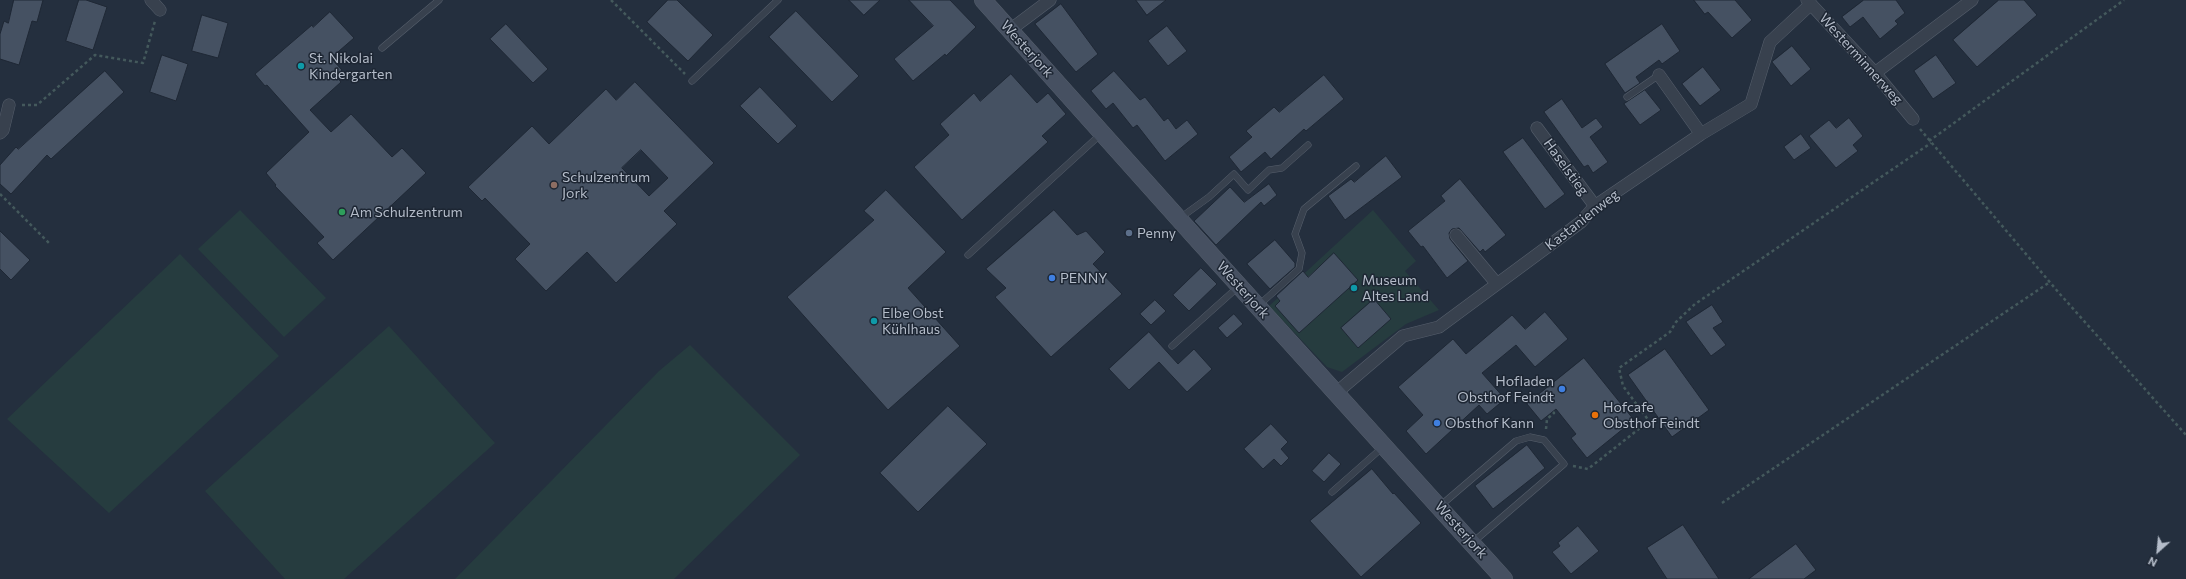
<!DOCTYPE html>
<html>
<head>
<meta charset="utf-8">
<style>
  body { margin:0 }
  #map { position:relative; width:2186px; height:579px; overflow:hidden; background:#242f3e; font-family:Commissioner,sans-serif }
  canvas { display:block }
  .north { position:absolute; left:2138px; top:531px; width:40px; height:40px; -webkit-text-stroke:3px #1d2633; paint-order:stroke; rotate:207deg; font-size:11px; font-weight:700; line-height:16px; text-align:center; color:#b4bcc9 }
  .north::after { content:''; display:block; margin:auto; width:14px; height:18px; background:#b4bcc9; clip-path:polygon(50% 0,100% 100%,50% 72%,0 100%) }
</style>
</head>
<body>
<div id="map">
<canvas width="2186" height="579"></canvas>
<div class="north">N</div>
</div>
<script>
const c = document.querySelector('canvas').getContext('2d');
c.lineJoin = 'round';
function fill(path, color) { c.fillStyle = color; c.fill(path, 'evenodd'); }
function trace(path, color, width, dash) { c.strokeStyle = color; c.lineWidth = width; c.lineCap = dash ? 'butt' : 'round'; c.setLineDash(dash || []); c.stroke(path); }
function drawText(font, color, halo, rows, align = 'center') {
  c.font = font + ' Commissioner,sans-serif'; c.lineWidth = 3; c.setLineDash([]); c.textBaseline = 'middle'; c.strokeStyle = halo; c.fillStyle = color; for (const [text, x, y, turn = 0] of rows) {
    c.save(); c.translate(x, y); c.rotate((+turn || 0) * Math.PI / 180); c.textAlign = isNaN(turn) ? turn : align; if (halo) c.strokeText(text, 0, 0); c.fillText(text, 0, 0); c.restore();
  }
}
fill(new Path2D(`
  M 240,210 L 326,298 L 284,337 L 198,249 Z
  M 1373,210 L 1416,261 L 1405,271 L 1439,310 L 1406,324 L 1342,372 L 1327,367 L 1269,306 Z
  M 180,254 L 279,356 L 109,513 L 7,419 Z
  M 389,326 L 495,443 L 344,579 L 285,579 L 205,491 Z
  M 690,345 L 800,455 L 674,579 L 455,579 L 659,371 Z`), '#263c3f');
const building = new Path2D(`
  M 14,0 L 43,0 L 37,22 L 32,21 L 19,65 L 0,59 L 0,34 L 4,21 L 8,23 Z
  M 79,0 L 86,0 L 107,7 L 93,50 L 66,41 Z
  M 668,0 L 677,0 L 713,35 L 688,61 L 647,22 Z
  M 849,0 L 880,0 L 864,15 Z
  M 909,0 L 950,0 L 976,27 L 946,56 L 945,54 L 913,81 L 894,59 L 933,26 Z
  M 1136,0 L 1166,0 L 1147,15 Z
  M 1694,0 L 1735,0 L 1752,20 L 1732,38 L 1708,12 L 1705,14 Z
  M 1864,0 L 1896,0 L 1905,13 L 1895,21 L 1898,24 L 1880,39 L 1863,17 L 1850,27 L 1842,17 Z
  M 1999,0 L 2024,0 L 2037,15 L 1977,67 L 1953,40 Z
  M 1061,4 L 1098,54 L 1076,72 L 1035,24 Z
  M 796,11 L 859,76 L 832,102 L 769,37 Z
  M 330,12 L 354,38 L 331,58 L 342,70 L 336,76 L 341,82 L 310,110 L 331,132 L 351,114 L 392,157 L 402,148 L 426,173 L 333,260 L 317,243 L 324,237 L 275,186 L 276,185 L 266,173 L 309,132 L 267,85 L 265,86 L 255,74 L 312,25 L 313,27 Z
  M 202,15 L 228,23 L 218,58 L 192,51 Z
  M 506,24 L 548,69 L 533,83 L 490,39 Z
  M 1662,24 L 1680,51 L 1662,64 L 1659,60 L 1636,77 L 1640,83 L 1625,93 L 1605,64 Z
  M 1167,26 L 1187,51 L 1168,66 L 1148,41 Z
  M 1792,46 L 1811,69 L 1791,86 L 1772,62 Z
  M 162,55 L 188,64 L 176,101 L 150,92 Z
  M 1936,55 L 1956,83 L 1933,99 L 1914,71 Z
  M 1703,67 L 1721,90 L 1700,106 L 1682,84 Z
  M 105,71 L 124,92 L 51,159 L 47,155 L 11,194 L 0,184 L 0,165 L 16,147 L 18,149 Z
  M 1114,71 L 1140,100 L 1145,97 L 1164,121 L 1168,118 L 1176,129 L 1187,120 L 1198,134 L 1165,161 L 1137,125 L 1133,128 L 1113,103 L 1106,109 L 1091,91 Z
  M 1011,74 L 1037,103 L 1048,93 L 1066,114 L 1042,136 L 1048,142 L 962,220 L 914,167 L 949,135 L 940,124 L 974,93 L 980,101 Z
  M 1324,75 L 1344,99 L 1306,131 L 1304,129 L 1271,159 L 1265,152 L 1241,172 L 1229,157 L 1252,137 L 1246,131 L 1274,107 L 1279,112 Z
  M 635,82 L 714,163 L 664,211 L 677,224 L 616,283 L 587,252 L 546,291 L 515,259 L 530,244 L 485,198 L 482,201 L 468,187 L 532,126 L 549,144 L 606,89 L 616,100 ZM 641,150 L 668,178 L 649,196 L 622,168 Z
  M 760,87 L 797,126 L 778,144 L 740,106 Z
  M 1645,90 L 1661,110 L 1640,125 L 1624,104 Z
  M 1562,99 L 1582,128 L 1596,118 L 1603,127 L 1590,137 L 1608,162 L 1593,173 L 1588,165 L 1584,167 L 1544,112 Z
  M 1849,118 L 1863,136 L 1853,145 L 1858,151 L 1836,168 L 1809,136 L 1829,120 L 1836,128 Z
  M 1801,134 L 1811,148 L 1794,160 L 1784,147 Z
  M 1523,138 L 1565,194 L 1545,209 L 1503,152 Z
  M 1386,156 L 1402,177 L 1345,220 L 1328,196 L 1351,179 L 1354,182 Z
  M 1460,179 L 1506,235 L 1485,252 L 1483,249 L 1480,252 L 1459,228 L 1452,229 L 1449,233 L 1450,239 L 1468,261 L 1447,278 L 1423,246 L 1421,247 L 1408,231 L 1445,201 L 1441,196 Z
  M 1269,184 L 1277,195 L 1264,206 L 1261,202 L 1216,245 L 1194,221 L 1230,187 L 1244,202 Z
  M 886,190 L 946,252 L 908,288 L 960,346 L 888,410 L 787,297 L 874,220 L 864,211 Z
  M 1054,210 L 1077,235 L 1086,231 L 1105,252 L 1093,264 L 1122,294 L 1051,357 L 995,297 L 1006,288 L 986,269 Z
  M 0,231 L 30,260 L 11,280 L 0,269 Z
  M 1275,240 L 1295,263 L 1295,267 L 1270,289 L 1247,264 Z
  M 1334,253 L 1358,280 L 1299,333 L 1275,306 L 1280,301 L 1276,296 L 1303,271 L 1308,277 Z
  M 1201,268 L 1217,284 L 1189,311 L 1173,295 Z
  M 1374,299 L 1391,319 L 1358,348 L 1341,328 Z
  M 1155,300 L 1166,311 L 1151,325 L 1140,314 Z
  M 1712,305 L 1723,322 L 1713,328 L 1726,345 L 1711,356 L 1686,322 Z
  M 1545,312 L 1568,339 L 1535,367 L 1516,345 L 1482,373 L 1505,399 L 1487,414 L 1479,405 L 1426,454 L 1406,431 L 1423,415 L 1398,387 L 1453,339 L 1466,354 L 1512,315 L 1525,329 Z
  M 1234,314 L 1243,324 L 1227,338 L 1218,328 Z
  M 1149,332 L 1178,364 L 1194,349 L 1212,369 L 1187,392 L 1159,362 L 1129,390 L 1109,369 Z
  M 1665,349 L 1709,410 L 1672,437 L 1628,375 Z
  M 1584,358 L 1634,420 L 1587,458 L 1571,438 L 1576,434 L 1556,409 L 1541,421 L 1527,404 Z
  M 948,406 L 987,444 L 918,512 L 880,473 Z
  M 1271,424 L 1288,442 L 1281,449 L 1289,458 L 1281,466 L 1274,459 L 1263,469 L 1244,449 Z
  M 1527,445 L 1545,468 L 1493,509 L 1475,486 Z
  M 1329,453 L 1341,464 L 1324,482 L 1312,471 Z
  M 1372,469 L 1393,494 L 1394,493 L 1421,523 L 1361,577 L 1310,521 Z
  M 1683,525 L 1719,579 L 1667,579 L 1647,548 Z
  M 1578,526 L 1599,551 L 1571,574 L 1552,552 L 1560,546 L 1558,543 Z
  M 1796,544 L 1816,570 L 1804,579 L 1749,579 Z`);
fill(building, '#455162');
trace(building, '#1f2835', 1);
const lane = new Path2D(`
  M 382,48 L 439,0
  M 692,81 L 778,0
  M 1627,97 L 1659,75
  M 1180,218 L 1209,197 L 1234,174 L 1248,190 L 1269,170 L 1282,168 L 1308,145
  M 968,255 L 1101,134
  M 1259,305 L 1299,269 L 1302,253 L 1295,234 L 1304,209 L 1356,166
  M 1172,346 L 1238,287
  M 1332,492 L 1383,447
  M 1440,506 L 1516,441 L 1530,437 L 1544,440 L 1564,464 L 1472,543`);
const street = new Path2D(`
  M 151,0 L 160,10
  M 1807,0 L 1875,73 L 1913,119
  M 1010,30 L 1050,0
  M 1875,73 L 1972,0
  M 1659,75 L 1701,134
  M 1537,128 L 1595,206
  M 0,133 L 3,130 L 9,105
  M 1456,235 L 1497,284
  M 1336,393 L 1403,336 L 1439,327 L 1581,222 L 1595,206 L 1701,134 L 1751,104 L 1770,42 L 1811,4`);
const secondary = new Path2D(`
  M 983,0 L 1195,237 L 1504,579`);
trace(lane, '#565f6c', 7);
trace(street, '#565f6c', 13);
trace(secondary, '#565f6c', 18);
trace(new Path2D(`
  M 611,0 L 685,74
  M 22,105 L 37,105 L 95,55 L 143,63 L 155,21
  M 1920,129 L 2059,293 L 2186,435
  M 1929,141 L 2124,0
  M 0,194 L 50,244
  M 1546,429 L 1547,419 L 1554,413 L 1553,412
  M 1573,466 L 1588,469 L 1649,421 L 1623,386 L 1619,368 L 1670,332 L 1676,322 L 1695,304 L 1931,143
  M 1722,503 L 2050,282`), '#44595c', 2.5, [3, 3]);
trace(lane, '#38414e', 6);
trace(street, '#38414e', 12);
trace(secondary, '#465061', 17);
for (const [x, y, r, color] of [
  [301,66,4,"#0f9aa8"],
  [554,185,4,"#8d6e63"],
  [342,212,4,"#2e9e5b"],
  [1129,233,4,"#5c6f8a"],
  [1052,278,4,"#3f7fe0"],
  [1354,288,4,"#0f9aa8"],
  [874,321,4,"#0f9aa8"],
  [1562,389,4,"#3f7fe0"],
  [1595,415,4,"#e8710a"],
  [1437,423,4,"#3f7fe0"]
]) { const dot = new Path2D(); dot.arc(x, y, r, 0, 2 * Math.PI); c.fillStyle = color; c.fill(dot); trace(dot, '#1d2633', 1.5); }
drawText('14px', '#b4bcc9', '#1d2633', [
  ["Westerjork",1027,49,48],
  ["Westerminnerweg",1861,59,48],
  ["Haselstieg",1566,167,54],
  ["Kastanienweg",1582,220,-38],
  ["Westerjork",1243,290,48],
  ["Westerjork",1461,530,48]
]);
drawText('14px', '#b4bcc9', '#1d2633', [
  ["St. Nikolai",309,58],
  ["Kindergarten",309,74],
  ["Schulzentrum",562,177],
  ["Jork",562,193],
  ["Am Schulzentrum",350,212],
  ["Penny",1137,233],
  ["PENNY",1060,278],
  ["Museum",1362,280],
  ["Altes Land",1362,296],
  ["Elbe Obst",882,313],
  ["Kühlhaus",882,329],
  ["Hofladen",1554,381,"right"],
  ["Obsthof Feindt",1554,397,"right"],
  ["Hofcafe",1603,407],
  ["Obsthof Feindt",1603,423],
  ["Obsthof Kann",1445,423]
], 'left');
</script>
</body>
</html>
